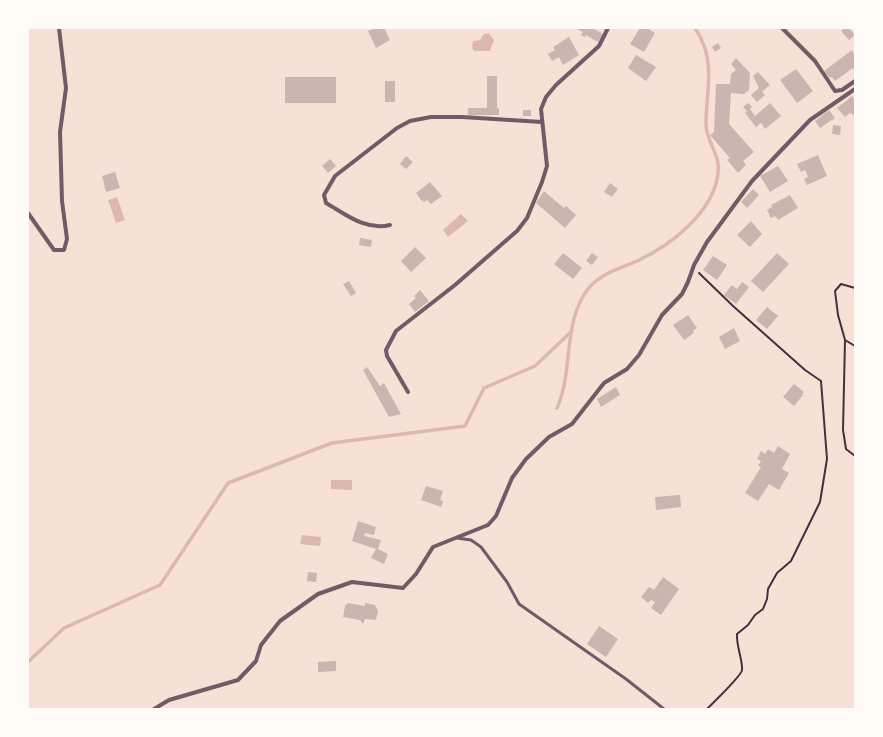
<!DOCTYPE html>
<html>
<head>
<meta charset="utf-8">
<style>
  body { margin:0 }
  #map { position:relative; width:883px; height:737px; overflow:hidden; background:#f7e1d7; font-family:Figtree,sans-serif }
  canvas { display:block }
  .frame { position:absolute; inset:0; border:29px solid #fffaf5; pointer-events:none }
</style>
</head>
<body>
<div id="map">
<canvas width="883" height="737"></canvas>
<div class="frame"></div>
</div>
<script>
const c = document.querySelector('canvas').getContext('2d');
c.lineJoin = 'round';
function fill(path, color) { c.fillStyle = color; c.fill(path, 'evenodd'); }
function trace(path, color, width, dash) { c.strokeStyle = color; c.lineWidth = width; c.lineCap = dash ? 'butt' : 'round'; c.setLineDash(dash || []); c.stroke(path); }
fill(new Path2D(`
  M 489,33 L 494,40 L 490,51 L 474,51 L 472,48 L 473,41 L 480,40 L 484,34 Z
  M 117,197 L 125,220 L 116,223 L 108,200 Z
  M 461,214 L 468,221 L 448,237 L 443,230 Z
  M 331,480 L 352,480 L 352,490 L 331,489 Z
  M 302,535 L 321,537 L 320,546 L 300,544 Z`), '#dcb8b0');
trace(new Path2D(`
  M 557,408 C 574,370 562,323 588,289 C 601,273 619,269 637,261 C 670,246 714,212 718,173 C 721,155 706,142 706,124 C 706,88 717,61 695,28
  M 28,662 L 64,628 L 160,585 L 228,483 L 332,443 L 465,426 L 484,388 L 535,366 L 572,331`), '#dcb8b0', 3.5);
fill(new Path2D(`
  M 375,28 L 384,28 L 390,40 L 376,48 L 368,31 Z
  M 578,28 L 593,28 L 603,34 L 598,42 L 586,35 L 585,37 L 581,35 L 583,32 L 577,29 Z
  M 640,28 L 647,28 L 655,33 L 644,52 L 630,44 Z
  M 845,28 L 849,28 L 855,35 L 849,40 L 841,31 Z
  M 569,37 L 579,55 L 563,65 L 559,57 L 552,61 L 548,54 L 555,50 L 553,47 Z
  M 718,43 L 721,48 L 715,52 L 712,47 Z
  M 852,50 L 855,55 L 855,71 L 853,68 L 835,81 L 832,77 L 830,78 L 824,71 Z
  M 636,55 L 656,67 L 646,81 L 628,68 Z
  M 736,58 L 750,73 L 749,90 L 744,94 L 731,93 L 729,124 L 754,152 L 743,161 L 746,165 L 738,173 L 727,160 L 730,158 L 710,135 L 714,132 L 716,84 L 730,84 L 731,74 L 736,70 L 731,64 Z
  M 796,69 L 813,91 L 797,103 L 780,80 Z
  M 758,72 L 770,85 L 762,92 L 765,95 L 757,102 L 751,95 L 759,88 L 753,76 Z
  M 487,76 L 497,76 L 497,108 L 499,109 L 499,115 L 468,115 L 468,108 L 487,108 Z
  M 285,77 L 336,77 L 336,103 L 285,103 Z
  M 385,81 L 395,81 L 395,102 L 385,102 Z
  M 852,96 L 855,100 L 855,116 L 850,113 L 845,117 L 837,108 Z
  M 748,103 L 752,107 L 750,109 L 755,116 L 770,103 L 781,116 L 765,129 L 761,123 L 756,127 L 745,113 L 747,111 L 743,107 Z
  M 523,110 L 531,110 L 531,116 L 523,116 Z
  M 829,110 L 835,118 L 820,128 L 815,121 Z
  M 833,125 L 841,126 L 840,135 L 832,134 Z
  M 818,155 L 827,176 L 807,185 L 804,179 L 808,177 L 805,170 L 801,172 L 797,164 Z
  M 406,156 L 413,162 L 406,169 L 400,164 Z
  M 330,159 L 336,166 L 328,173 L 322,166 Z
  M 778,166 L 788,181 L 770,192 L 760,176 Z
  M 115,172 L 120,188 L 106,192 L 102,176 Z
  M 430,182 L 442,196 L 431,204 L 427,200 L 424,202 L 421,200 L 416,193 Z
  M 610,183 L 618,189 L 612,197 L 604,192 Z
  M 753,189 L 759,195 L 747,208 L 741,202 Z
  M 544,191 L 564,208 L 566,206 L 576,215 L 565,228 L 536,203 Z
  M 790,195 L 798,208 L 778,220 L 775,216 L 771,218 L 767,210 L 772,207 L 771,205 Z
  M 751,221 L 762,234 L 750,247 L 737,235 Z
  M 360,238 L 372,240 L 371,247 L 359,245 Z
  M 415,247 L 426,258 L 411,272 L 401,261 Z
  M 563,253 L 582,268 L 573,279 L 554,264 Z
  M 592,253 L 598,257 L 592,265 L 586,261 Z
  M 777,253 L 789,264 L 763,292 L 751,281 Z
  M 713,256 L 727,265 L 717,280 L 703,270 Z
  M 349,281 L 356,293 L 351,296 L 343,284 Z
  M 742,282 L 749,287 L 736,304 L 724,295 L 732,285 L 737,289 Z
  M 420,290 L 429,301 L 415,312 L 409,304 L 416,298 L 414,296 Z
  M 767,307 L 778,316 L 767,329 L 756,320 Z
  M 688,315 L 697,328 L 693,331 L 694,333 L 684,340 L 673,325 Z
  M 734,328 L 740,341 L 725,349 L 719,337 Z
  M 367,367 L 380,386 L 384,383 L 401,414 L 389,417 L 363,370 Z
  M 794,384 L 804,392 L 802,394 L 803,395 L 794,406 L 783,397 Z
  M 616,387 L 620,395 L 601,407 L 597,399 Z
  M 778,446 L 790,454 L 782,469 L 789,473 L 779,490 L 769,484 L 758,501 L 745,493 L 761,467 L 758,466 L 761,461 L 757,459 L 761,451 L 765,454 L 768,449 L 774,453 Z
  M 426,486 L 443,491 L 440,500 L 443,501 L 441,507 L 421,500 Z
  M 680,495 L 681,507 L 656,510 L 655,497 Z
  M 358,521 L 376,527 L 374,535 L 365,533 L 364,536 L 381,540 L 378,549 L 388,554 L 384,564 L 371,558 L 376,549 L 352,541 Z
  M 308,572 L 317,573 L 316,582 L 307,581 Z
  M 663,577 L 679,589 L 661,615 L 651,608 L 655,602 L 651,600 L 648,603 L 641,597 L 649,587 L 654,590 Z
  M 348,603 L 365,606 L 365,603 L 375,605 L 378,611 L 376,620 L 365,619 L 363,624 L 360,620 L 343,617 L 345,606 Z
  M 599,626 L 618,639 L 606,657 L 587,644 Z
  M 336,661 L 336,671 L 318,672 L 318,662 Z`), '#ccb4b1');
trace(new Path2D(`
  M 699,273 L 733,306 L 805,370 L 821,381 L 827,459 L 820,502 L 791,561 L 777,573 L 768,589 L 767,599 L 763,609 L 755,615 L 748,625 L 737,634 C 736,645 743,661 742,670 C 742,675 713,703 707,709
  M 855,288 L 841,284 L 835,291 L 838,315 L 845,340 L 843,430 L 846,449 L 855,456
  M 845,340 L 855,346`), '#4a2c40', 2);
trace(new Path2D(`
  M 457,538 L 471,540 L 481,547 L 507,582 L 519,604 L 626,679 L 664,709`), '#755966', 3);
trace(new Path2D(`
  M 782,28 L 815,61 L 835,91 L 842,90 L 855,81
  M 28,213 L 54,250 L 64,250 L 67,239 L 62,201 L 60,132 L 66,88 L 59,28
  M 390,225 C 366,231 347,215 326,203 L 324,195 L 335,176 L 397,128 L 410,121 L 431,117 L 462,117 L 542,122
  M 408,392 L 387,356 L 386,350 L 396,331 L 455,285 L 517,231 L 527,218 L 542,182 L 547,166 L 541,109 L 546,97 L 556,85 L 599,46 L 608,28
  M 154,709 L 169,700 L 238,680 L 256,661 L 261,645 L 280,621 L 318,594 L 352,582 L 403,588 L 416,574 L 433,547 L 488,525 L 496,516 L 512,478 L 526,459 L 549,437 L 572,424 L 604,383 L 627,369 L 639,355 L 662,315 L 682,294 L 688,282 L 694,265 L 707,242 L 752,181 L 810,120 L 855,89`), '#755966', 4);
</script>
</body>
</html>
